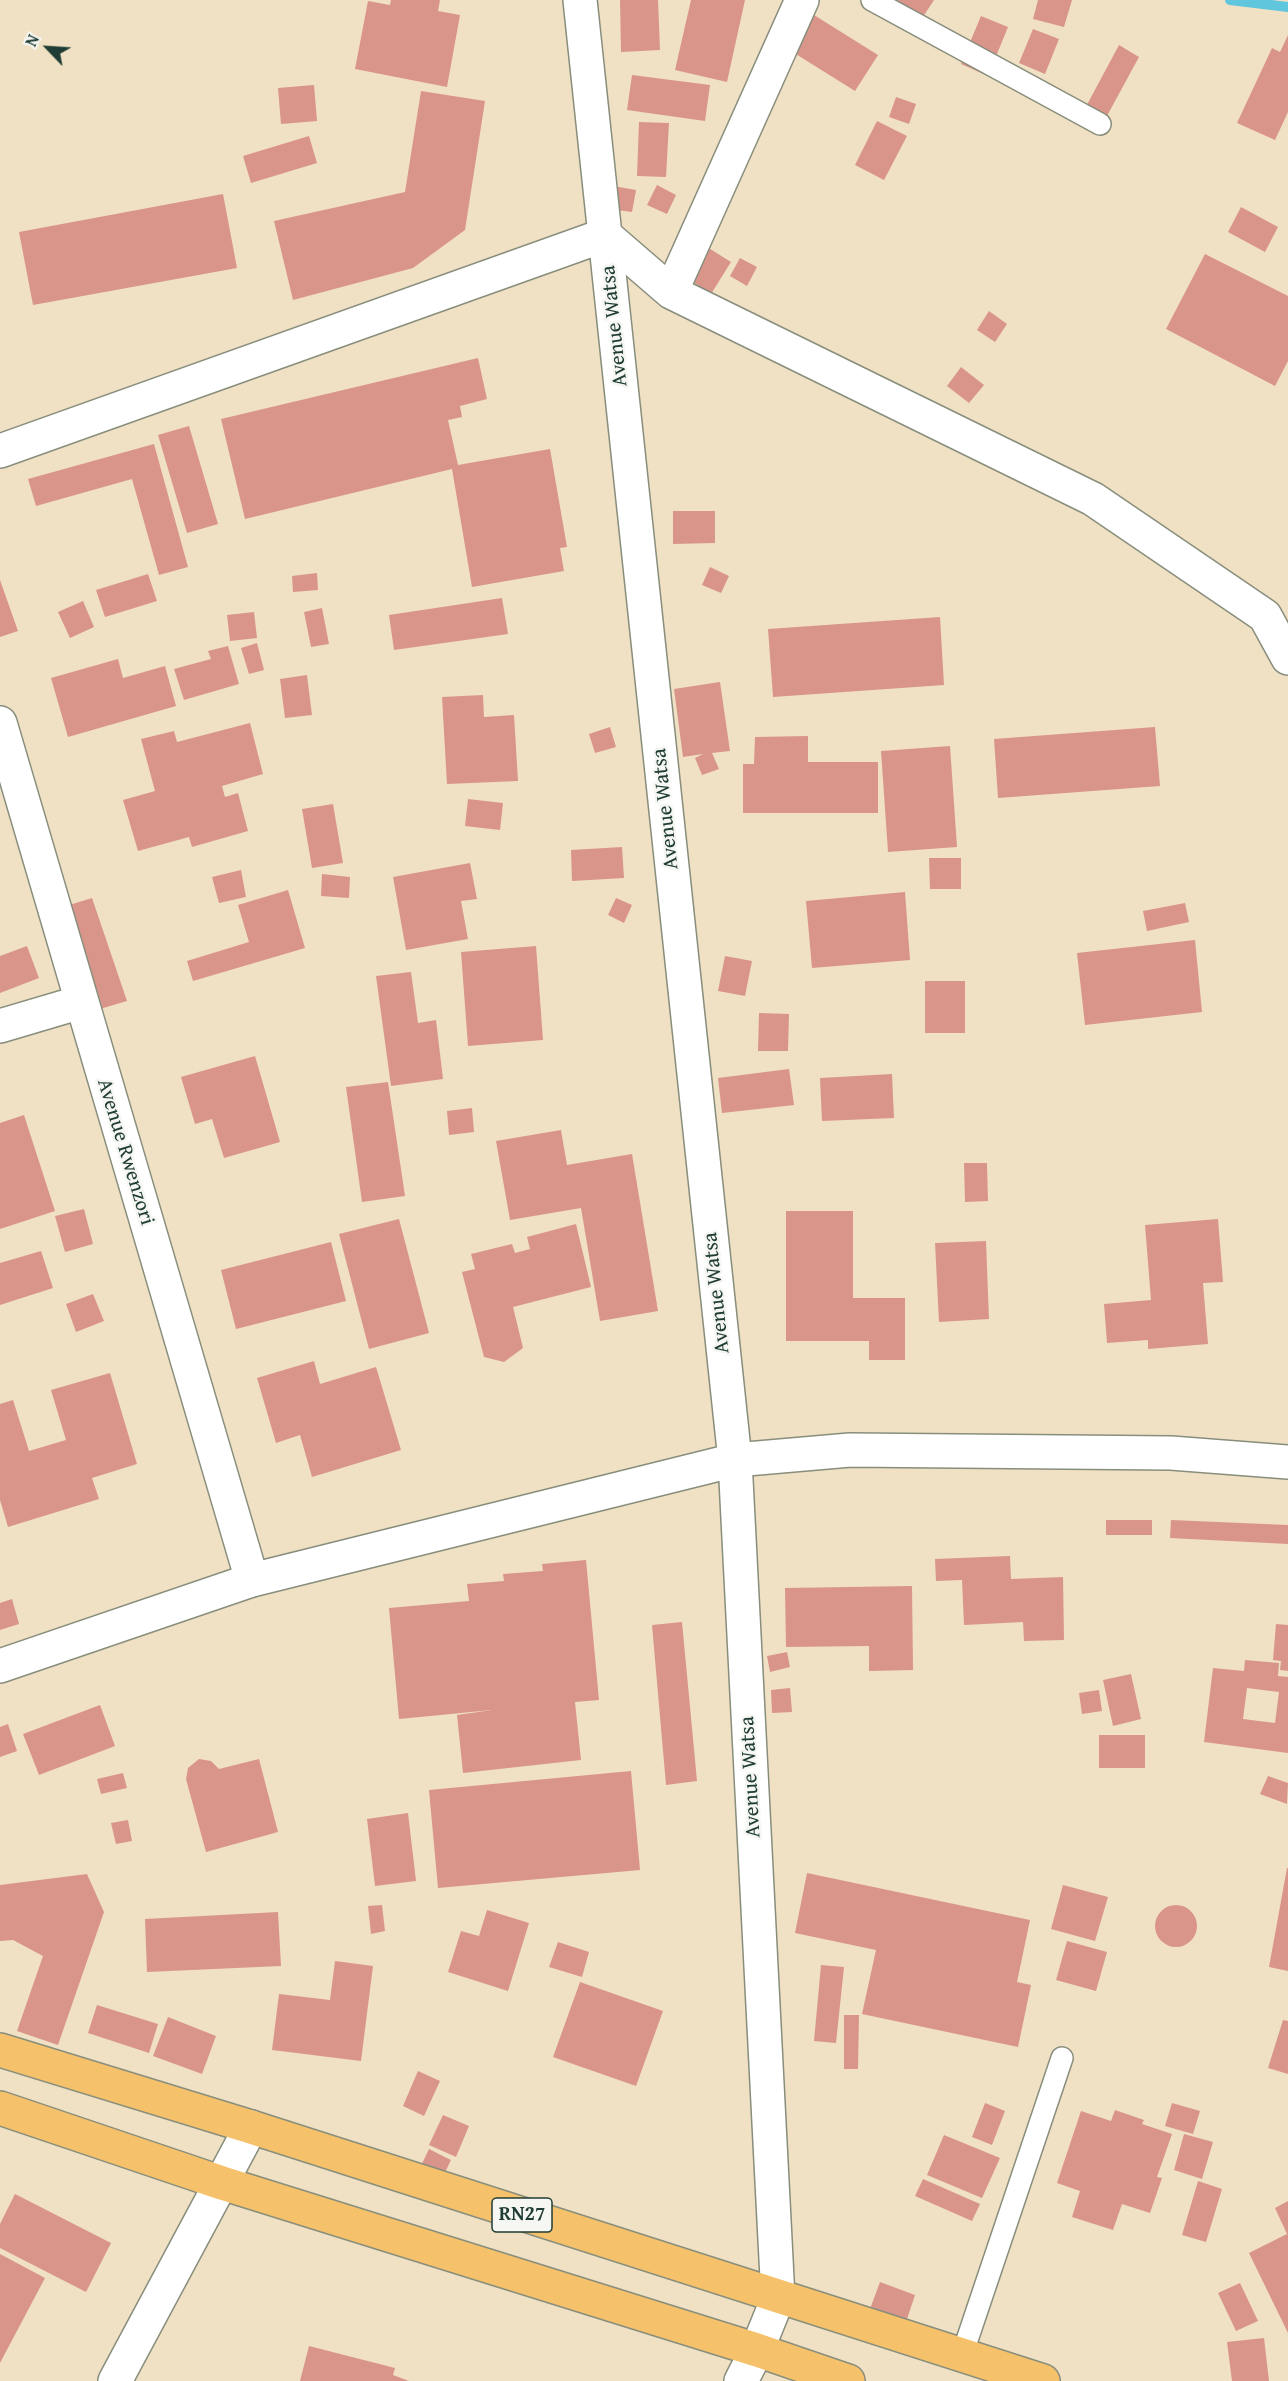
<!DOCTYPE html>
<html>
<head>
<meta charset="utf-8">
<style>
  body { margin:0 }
  #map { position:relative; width:1288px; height:2381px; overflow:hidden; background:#f0e0c4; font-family:"Gentium Book Plus",serif }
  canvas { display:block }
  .north { position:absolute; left:18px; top:18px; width:60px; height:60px; -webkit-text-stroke:4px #f6f6f2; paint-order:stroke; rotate:295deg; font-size:16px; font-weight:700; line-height:24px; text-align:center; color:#1f3d34 }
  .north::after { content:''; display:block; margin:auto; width:21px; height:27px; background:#1f3d34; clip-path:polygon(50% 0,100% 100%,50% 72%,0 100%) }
</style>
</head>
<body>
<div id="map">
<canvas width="1288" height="2381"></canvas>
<div class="north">N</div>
</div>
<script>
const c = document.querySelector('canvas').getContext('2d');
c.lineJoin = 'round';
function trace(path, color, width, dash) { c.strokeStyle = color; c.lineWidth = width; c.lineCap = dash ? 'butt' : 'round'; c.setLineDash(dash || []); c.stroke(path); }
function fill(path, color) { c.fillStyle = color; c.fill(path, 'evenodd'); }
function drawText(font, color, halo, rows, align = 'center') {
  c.font = font + ' "Gentium Book Plus",serif'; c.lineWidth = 5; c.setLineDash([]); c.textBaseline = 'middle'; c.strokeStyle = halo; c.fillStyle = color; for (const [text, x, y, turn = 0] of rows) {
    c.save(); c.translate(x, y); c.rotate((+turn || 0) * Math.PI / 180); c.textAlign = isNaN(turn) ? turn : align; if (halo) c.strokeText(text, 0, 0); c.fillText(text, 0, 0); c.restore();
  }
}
trace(new Path2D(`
  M 1230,0 L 1288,7`), '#60c6de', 10);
fill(new Path2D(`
  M 391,0 L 440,0 L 438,11 L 460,15 L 447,87 L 355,69 L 368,1 L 390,5 Z
  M 620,0 L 658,0 L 660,50 L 621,52 Z
  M 691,0 L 745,0 L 727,82 L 675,70 Z
  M 875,0 L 934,0 L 917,26 Z
  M 1038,0 L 1072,0 L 1064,27 L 1033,19 Z
  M 814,15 L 878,55 L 855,91 L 791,51 Z
  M 981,16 L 1008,27 L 988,76 L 961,64 Z
  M 1033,29 L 1059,39 L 1045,74 L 1019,63 Z
  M 1288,35 L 1288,112 L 1275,140 L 1237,123 L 1272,48 L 1280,52 Z
  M 1119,45 L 1139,57 L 1102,125 L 1082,114 Z
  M 632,75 L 710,85 L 705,121 L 627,110 Z
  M 314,85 L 317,121 L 281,124 L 278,88 Z
  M 421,91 L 485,101 L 465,230 L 413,268 L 293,300 L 274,221 L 405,192 Z
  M 896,97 L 916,104 L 909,124 L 889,117 Z
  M 877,121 L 907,136 L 884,180 L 855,165 Z
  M 639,122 L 669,123 L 666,177 L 637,176 Z
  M 309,136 L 317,163 L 251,183 L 243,156 Z
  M 657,185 L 676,195 L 667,214 L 647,205 Z
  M 613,186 L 636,190 L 632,212 L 610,209 Z
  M 223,194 L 237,268 L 33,305 L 19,232 Z
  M 1241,207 L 1278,227 L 1265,252 L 1228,232 Z
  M 707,247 L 731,262 L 711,294 L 687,278 Z
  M 1205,254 L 1288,296 L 1288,361 L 1275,386 L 1166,329 Z
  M 740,258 L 757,267 L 747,286 L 730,276 Z
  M 989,311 L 1007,324 L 995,342 L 977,330 Z
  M 478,358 L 487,399 L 460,406 L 462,417 L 448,420 L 458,465 L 550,449 L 567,547 L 560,548 L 564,571 L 472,587 L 452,469 L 245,519 L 221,419 Z
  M 961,367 L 984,385 L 969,403 L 947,386 Z
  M 189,426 L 218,524 L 187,533 L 158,435 Z
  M 154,444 L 188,567 L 159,575 L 132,479 L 36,506 L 28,479 Z
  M 673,511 L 715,511 L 715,543 L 673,544 Z
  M 710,567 L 729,576 L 721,593 L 702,585 Z
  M 317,573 L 318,590 L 293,592 L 292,576 Z
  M 148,574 L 157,601 L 105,617 L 96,590 Z
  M 0,580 L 18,631 L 0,637 Z
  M 502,598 L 508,634 L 394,650 L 389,615 Z
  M 83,601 L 94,627 L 70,638 L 58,612 Z
  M 322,608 L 329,644 L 311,647 L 304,612 Z
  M 254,612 L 257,638 L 230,641 L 227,615 Z
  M 940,617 L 944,685 L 773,697 L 768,629 Z
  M 257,643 L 264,670 L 249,674 L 241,648 Z
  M 228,646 L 239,684 L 184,700 L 174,669 L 211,659 L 208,651 Z
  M 118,659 L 123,678 L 165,666 L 176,706 L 68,737 L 51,678 Z
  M 307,675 L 312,715 L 285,718 L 280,679 Z
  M 720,682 L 730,751 L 712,753 L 719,769 L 702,775 L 695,758 L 703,754 L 683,757 L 674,689 Z
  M 483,695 L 484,717 L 514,715 L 518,781 L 447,784 L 442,697 Z
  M 250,723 L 263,774 L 222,786 L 225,797 L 238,793 L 248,831 L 192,847 L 189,837 L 138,851 L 123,800 L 155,791 L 141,739 L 174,731 L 177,742 Z
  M 610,727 L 616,747 L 595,753 L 589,734 Z
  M 1155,727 L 1160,786 L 998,798 L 994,739 Z
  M 808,736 L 808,762 L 878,762 L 878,813 L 743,813 L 743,764 L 754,764 L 755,737 Z
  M 950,746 L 957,847 L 888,852 L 881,751 Z
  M 468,799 L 503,803 L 500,830 L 465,826 Z
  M 333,804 L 343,863 L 312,868 L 302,809 Z
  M 622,847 L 624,878 L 572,881 L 571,850 Z
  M 929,858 L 961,858 L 961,889 L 930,889 Z
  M 470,863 L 477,899 L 461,901 L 468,939 L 406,950 L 393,877 Z
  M 241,870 L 246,897 L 219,903 L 212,877 Z
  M 322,874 L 350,877 L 349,898 L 321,896 Z
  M 288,890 L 305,948 L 193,981 L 187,961 L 249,942 L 238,905 Z
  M 905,892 L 910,960 L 812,968 L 806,901 Z
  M 92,898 L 127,1001 L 100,1009 L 66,906 Z
  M 616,898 L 632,905 L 624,923 L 608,915 Z
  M 1185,903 L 1189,922 L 1147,931 L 1143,911 Z
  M 1195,940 L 1202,1012 L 1085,1025 L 1077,953 Z
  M 27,946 L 39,978 L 0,993 L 0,956 Z
  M 536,946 L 543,1040 L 468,1046 L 461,952 Z
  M 725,956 L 752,961 L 745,996 L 718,991 Z
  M 411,972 L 418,1023 L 436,1020 L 443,1079 L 391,1086 L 376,976 Z
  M 925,981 L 965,981 L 965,1033 L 925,1033 Z
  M 759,1013 L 789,1014 L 788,1051 L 758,1051 Z
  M 255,1056 L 280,1142 L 224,1158 L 212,1119 L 195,1124 L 181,1077 Z
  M 789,1069 L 794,1105 L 722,1113 L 718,1078 Z
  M 892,1074 L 894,1118 L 822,1121 L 820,1078 Z
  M 388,1082 L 405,1196 L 362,1202 L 346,1087 Z
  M 472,1108 L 474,1132 L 449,1135 L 447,1111 Z
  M 24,1115 L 55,1211 L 0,1229 L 0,1123 Z
  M 561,1130 L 567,1165 L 632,1154 L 658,1311 L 600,1321 L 581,1208 L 510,1220 L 496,1141 Z
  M 964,1163 L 987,1163 L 988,1201 L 965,1202 Z
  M 84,1209 L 93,1244 L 65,1252 L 55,1216 Z
  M 786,1211 L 853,1211 L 853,1298 L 905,1298 L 905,1360 L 869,1360 L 869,1341 L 786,1341 Z
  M 399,1219 L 429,1333 L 369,1349 L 339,1234 Z
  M 1218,1219 L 1223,1282 L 1203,1283 L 1208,1344 L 1148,1349 L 1148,1340 L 1107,1343 L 1104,1304 L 1151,1300 L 1145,1225 Z
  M 576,1224 L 591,1287 L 513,1307 L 523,1348 L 504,1362 L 484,1357 L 462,1272 L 475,1269 L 471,1254 L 512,1244 L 515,1253 L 530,1249 L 527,1237 Z
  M 986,1241 L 989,1319 L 939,1322 L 935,1243 Z
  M 331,1242 L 346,1301 L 236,1329 L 221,1270 Z
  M 41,1251 L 53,1288 L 0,1305 L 0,1263 Z
  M 93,1294 L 104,1321 L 76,1332 L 66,1304 Z
  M 314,1361 L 320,1384 L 376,1367 L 401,1450 L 312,1477 L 300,1435 L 276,1443 L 257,1378 Z
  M 110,1373 L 137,1464 L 92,1478 L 99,1499 L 8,1527 L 0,1500 L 0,1404 L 13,1400 L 29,1451 L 66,1440 L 51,1390 Z
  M 1106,1520 L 1152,1520 L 1152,1535 L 1106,1535 Z
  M 1171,1520 L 1288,1525 L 1288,1544 L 1170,1538 Z
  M 1010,1556 L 1011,1579 L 1063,1577 L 1064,1640 L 1024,1641 L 1023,1622 L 964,1625 L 962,1580 L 936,1581 L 935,1559 Z
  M 586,1560 L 599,1700 L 575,1702 L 581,1760 L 463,1773 L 457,1715 L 492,1710 L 399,1719 L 389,1608 L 469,1601 L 467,1584 L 504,1581 L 503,1574 L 543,1571 L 542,1564 Z
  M 912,1586 L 913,1670 L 869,1671 L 869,1646 L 786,1647 L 785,1588 Z
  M 12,1599 L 19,1624 L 0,1630 L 0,1603 Z
  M 682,1622 L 697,1781 L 666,1785 L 652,1625 Z
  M 1276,1624 L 1288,1625 L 1288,1671 L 1280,1670 L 1281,1661 L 1273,1660 Z
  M 787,1652 L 790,1667 L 770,1672 L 767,1656 Z
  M 1245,1660 L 1279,1663 L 1278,1676 L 1288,1677 L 1288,1753 L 1204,1742 L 1213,1668 L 1244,1671 ZM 1247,1688 L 1279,1692 L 1275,1723 L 1243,1719 Z
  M 1131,1674 L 1141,1719 L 1113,1726 L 1103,1680 Z
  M 790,1688 L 792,1712 L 772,1713 L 771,1690 Z
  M 1099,1690 L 1102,1711 L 1082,1714 L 1079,1693 Z
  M 100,1705 L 115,1746 L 39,1775 L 23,1734 Z
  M 8,1724 L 17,1751 L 0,1757 L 0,1727 Z
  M 1099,1735 L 1145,1735 L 1145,1768 L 1099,1768 Z
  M 199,1759 L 211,1761 L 219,1769 L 259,1759 L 278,1832 L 206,1852 L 186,1779 L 188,1768 Z
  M 631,1771 L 640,1870 L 438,1888 L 429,1790 Z
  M 123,1773 L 127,1788 L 101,1794 L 97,1779 Z
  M 1268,1776 L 1288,1783 L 1287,1804 L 1260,1794 Z
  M 408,1813 L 416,1881 L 375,1886 L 367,1819 Z
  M 128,1820 L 132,1841 L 116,1844 L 111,1823 Z
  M 1287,1868 L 1288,1868 L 1288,1971 L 1269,1967 Z
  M 807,1873 L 1030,1920 L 1017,1982 L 1031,1985 L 1018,2047 L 862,2014 L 876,1950 L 795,1933 Z
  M 87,1874 L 104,1912 L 58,2045 L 17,2031 L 43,1956 L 13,1940 L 0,1941 L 0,1885 Z
  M 1063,1885 L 1108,1897 L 1095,1941 L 1051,1929 Z
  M1155 1926a21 21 0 1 1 42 0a21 21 0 1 1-42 0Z
  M 382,1905 L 385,1931 L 371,1934 L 368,1906 Z
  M 487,1910 L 529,1923 L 508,1991 L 448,1972 L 461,1931 L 479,1936 Z
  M 278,1912 L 281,1966 L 147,1972 L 145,1919 Z
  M 1067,1941 L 1107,1952 L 1096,1991 L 1056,1980 Z
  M 558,1942 L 589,1952 L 582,1977 L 549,1967 Z
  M 335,1961 L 373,1966 L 361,2061 L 272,2050 L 279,1994 L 330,2000 Z
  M 821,1965 L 844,1967 L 836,2043 L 814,2041 Z
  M 580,1982 L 663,2011 L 636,2086 L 553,2057 Z
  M 97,2005 L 158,2024 L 149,2053 L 88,2033 Z
  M 844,2015 L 859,2015 L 858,2069 L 844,2069 Z
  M 168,2017 L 216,2036 L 202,2074 L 153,2056 Z
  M 1283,2020 L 1288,2021 L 1288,2074 L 1268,2068 Z
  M 418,2071 L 440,2081 L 424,2116 L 403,2106 Z
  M 985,2103 L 1005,2111 L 992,2145 L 972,2137 Z
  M 1172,2103 L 1200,2111 L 1193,2134 L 1165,2126 Z
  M 1115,2110 L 1144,2120 L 1142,2124 L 1172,2134 L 1157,2177 L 1162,2178 L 1150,2213 L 1122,2204 L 1113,2230 L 1072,2217 L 1080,2191 L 1057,2183 L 1081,2111 L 1111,2121 Z
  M 443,2115 L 469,2126 L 456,2157 L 429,2145 Z
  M 1184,2134 L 1213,2142 L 1202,2179 L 1174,2170 Z
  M 944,2135 L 1000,2158 L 982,2198 L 927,2175 Z
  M 429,2149 L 451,2160 L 439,2185 L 417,2174 Z
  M 923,2179 L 980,2204 L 972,2221 L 915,2196 Z
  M 1198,2181 L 1222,2189 L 1206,2242 L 1182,2235 Z
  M 15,2194 L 111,2243 L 86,2292 L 0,2248 L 0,2224 Z
  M 1288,2201 L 1288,2333 L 1249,2253 L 1287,2234 L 1275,2208 Z
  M 0,2254 L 45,2278 L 0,2363 Z
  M 880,2282 L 915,2295 L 906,2322 L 870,2309 Z
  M 1240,2283 L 1258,2321 L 1236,2331 L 1218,2293 Z
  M 1264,2338 L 1269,2381 L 1232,2381 L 1227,2342 Z
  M 309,2346 L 395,2368 L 393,2375 L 409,2381 L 300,2381 Z`), '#da958b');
const service = new Path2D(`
  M 872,0 L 1100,124
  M 962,2355 L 1062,2058`);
const minor = new Path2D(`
  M 671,292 L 802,0
  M 0,451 L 605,235 L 671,292 L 1093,499 L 1265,616 L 1288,658
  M 0,723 L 252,1580
  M 0,1026 L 81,1002
  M 115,2381 L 251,2127
  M 741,2381 L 757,2350`);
const tertiary = new Path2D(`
  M 580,0 L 735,1460 L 778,2298 L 757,2350
  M 0,1666 L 252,1580 L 735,1460 L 850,1450 L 1171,1453 L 1288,1462`);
const primary = new Path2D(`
  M 0,2050 L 251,2127 L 1043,2381
  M 0,2108 L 222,2183 L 757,2350 L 848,2381`);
trace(service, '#888e7c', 24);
trace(minor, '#888e7c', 36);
trace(tertiary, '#888e7c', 36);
trace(primary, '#888e7c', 36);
trace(service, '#fff', 21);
trace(minor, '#fff', 33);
trace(tertiary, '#fff', 33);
trace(primary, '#f5c16b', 33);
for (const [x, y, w] of [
  [522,2215,60]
]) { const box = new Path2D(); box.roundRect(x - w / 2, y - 17, w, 34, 4.5); c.fillStyle = '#f6f6f2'; c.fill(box); trace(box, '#1f3d34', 1.5); }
drawText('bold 20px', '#1f3d34', null, [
  ["RN27",522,2215]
]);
drawText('21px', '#1f3d34', '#f6f6f2', [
  ["Avenue Watsa",615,326,-96],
  ["Avenue Watsa",666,809,-96],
  ["Avenue Rwenzori",125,1152,73],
  ["Avenue Watsa",717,1293,-96],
  ["Avenue Watsa",751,1777,-93]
]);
</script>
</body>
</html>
